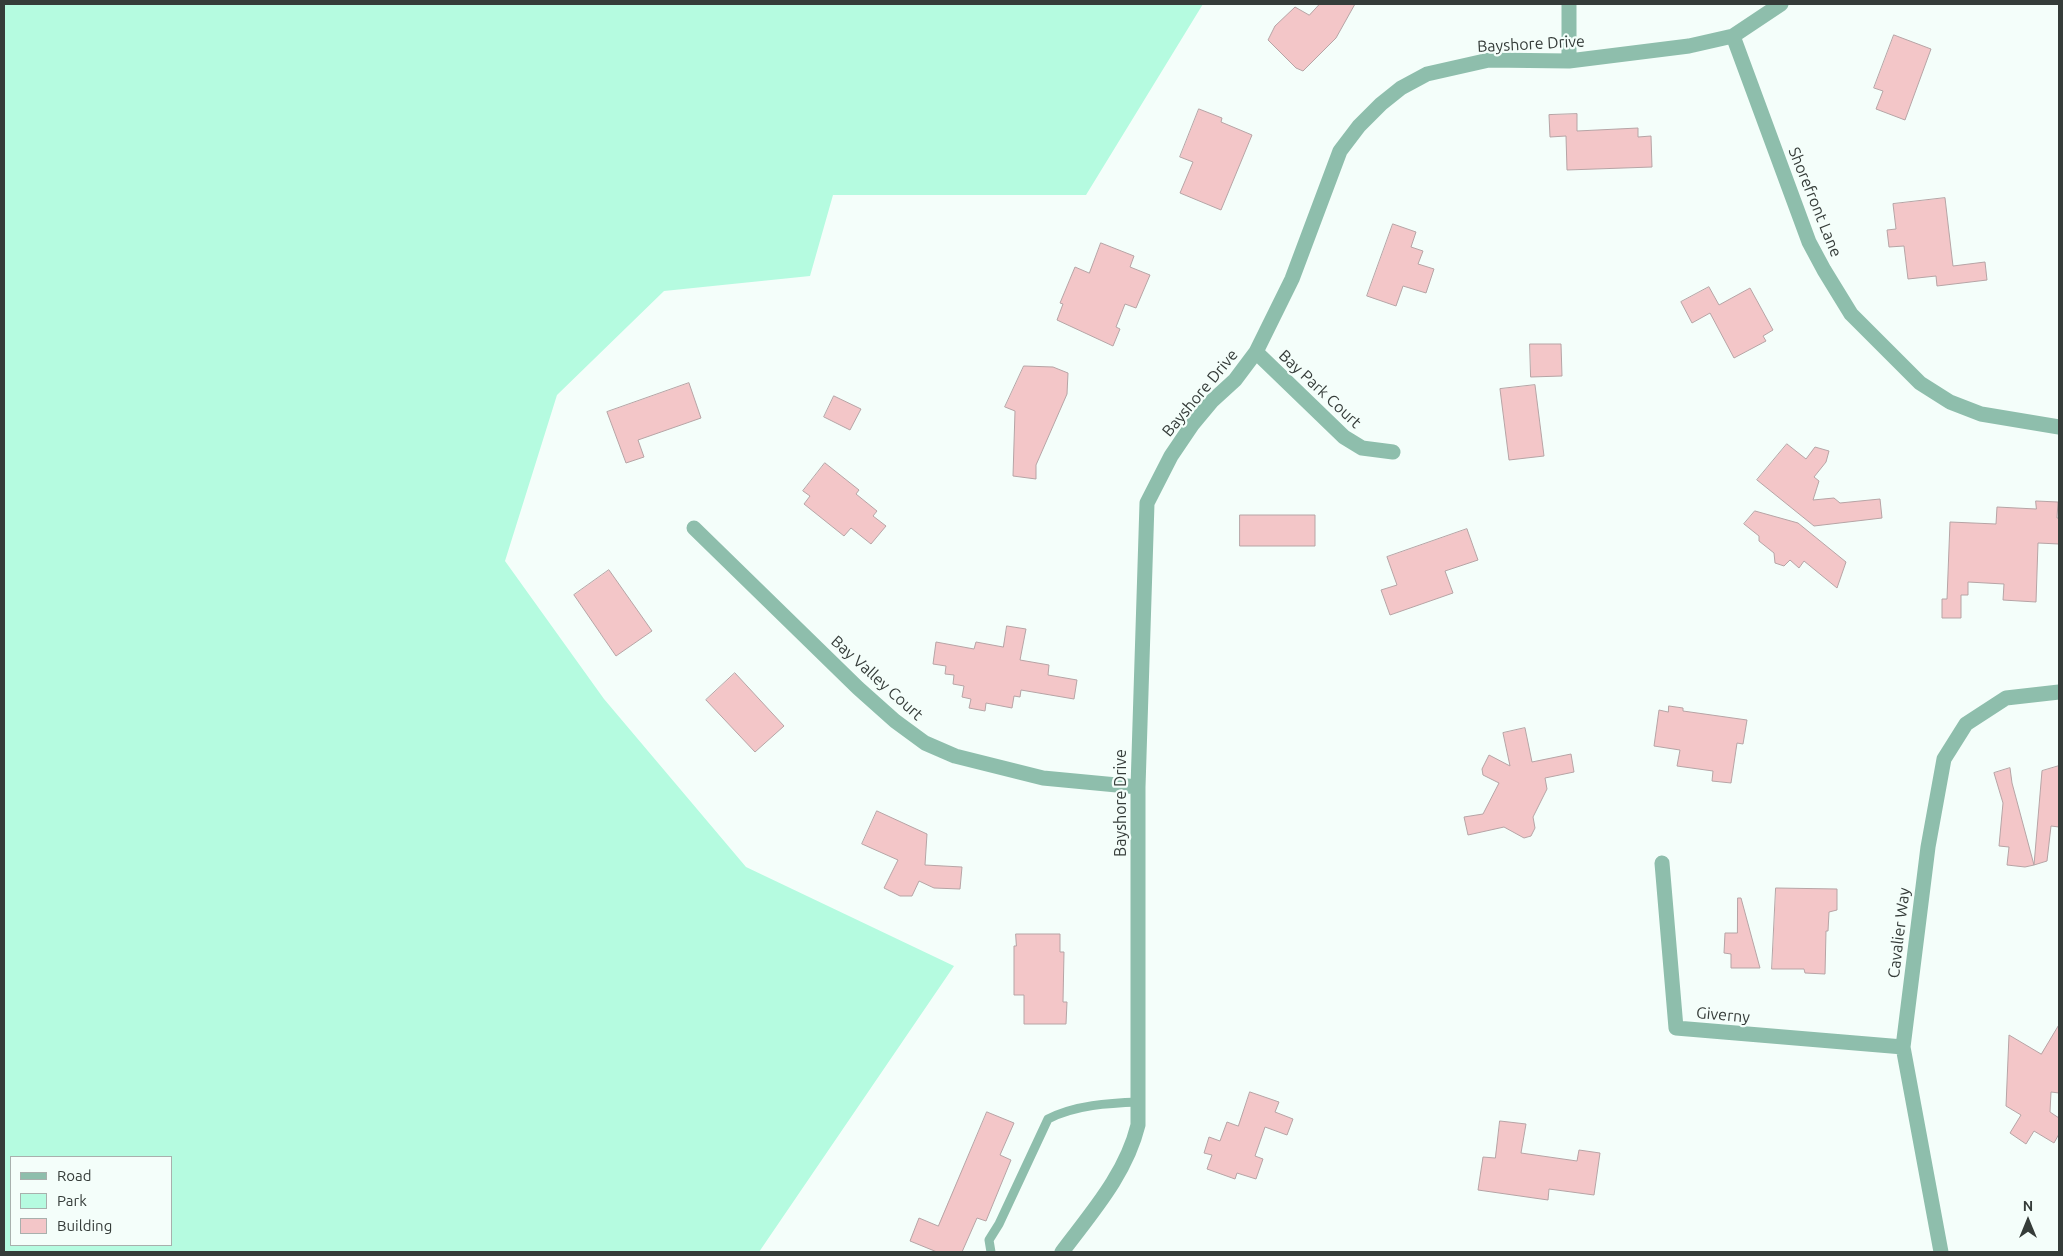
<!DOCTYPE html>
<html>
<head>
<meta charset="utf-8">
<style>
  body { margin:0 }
  #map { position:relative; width:2063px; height:1256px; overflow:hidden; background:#f4fefa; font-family:Ubuntu,sans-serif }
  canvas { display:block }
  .frame { position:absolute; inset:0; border:5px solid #353c39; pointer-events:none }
  .legend { position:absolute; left:10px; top:1156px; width:162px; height:90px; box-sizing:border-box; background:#f4fefa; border:1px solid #a8b0ad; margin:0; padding:6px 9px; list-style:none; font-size:15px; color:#353c39 }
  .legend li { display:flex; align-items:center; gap:10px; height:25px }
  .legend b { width:25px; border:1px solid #a8b0ad }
  .north { position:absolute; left:2003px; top:1196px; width:50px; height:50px; -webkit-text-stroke:4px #f4fefa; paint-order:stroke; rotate:0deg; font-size:14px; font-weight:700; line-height:20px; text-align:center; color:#353c39 }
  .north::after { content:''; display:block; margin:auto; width:18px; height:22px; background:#353c39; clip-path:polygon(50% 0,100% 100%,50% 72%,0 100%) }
</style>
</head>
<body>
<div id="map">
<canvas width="2063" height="1256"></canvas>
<div class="frame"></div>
<ul class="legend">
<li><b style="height:6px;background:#8ebeac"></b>Road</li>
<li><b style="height:14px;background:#b5fbe0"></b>Park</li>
<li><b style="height:14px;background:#f3c6c8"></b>Building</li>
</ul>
<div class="north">N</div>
</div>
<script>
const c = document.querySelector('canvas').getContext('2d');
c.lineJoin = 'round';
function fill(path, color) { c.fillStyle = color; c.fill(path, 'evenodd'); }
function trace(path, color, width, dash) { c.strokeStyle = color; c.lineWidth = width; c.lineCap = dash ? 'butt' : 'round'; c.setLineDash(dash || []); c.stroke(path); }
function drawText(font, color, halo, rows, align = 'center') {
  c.font = font + ' Ubuntu,sans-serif'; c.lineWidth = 4.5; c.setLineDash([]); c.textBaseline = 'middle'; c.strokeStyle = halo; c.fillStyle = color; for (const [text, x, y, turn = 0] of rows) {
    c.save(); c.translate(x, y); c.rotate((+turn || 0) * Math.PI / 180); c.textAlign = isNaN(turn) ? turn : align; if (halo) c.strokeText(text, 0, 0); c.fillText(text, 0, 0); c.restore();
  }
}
fill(new Path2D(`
  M 4,4 L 1203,4 L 1086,195 L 833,195 L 810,276 L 664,291 L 557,395 L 505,561 L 604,699 L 746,867 L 954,966 L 759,1252 L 4,1252 ZM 11,1157 L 171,1157 L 171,1245 L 11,1245 Z`), '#b5fbe0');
const building = new Path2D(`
  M 1320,4 L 1355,4 L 1336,38 L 1303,71 L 1296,68 L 1268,40 L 1275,26 L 1295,7 L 1309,15 Z
  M 1894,35 L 1931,49 L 1905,120 L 1876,109 L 1883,91 L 1874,88 Z
  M 1199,109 L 1222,118 L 1221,122 L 1252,135 L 1221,210 L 1180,193 L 1193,162 L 1180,157 Z
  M 1577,114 L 1577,131 L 1638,128 L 1638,137 L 1651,136 L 1652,167 L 1567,170 L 1566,136 L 1550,137 L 1549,115 Z
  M 1945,198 L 1953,266 L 1985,262 L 1987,280 L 1937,286 L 1936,276 L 1908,279 L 1904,246 L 1889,247 L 1887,230 L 1896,229 L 1893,204 Z
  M 1393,224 L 1416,232 L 1411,247 L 1423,251 L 1418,264 L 1434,269 L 1426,293 L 1403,286 L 1396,306 L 1367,296 Z
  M 1101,243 L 1134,256 L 1130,267 L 1150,275 L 1136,308 L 1125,304 L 1116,327 L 1120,329 L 1113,346 L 1057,320 L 1063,304 L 1060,303 L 1075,267 L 1089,273 Z
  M 1709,287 L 1719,305 L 1750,288 L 1773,330 L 1763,336 L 1766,341 L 1734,358 L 1710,313 L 1692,323 L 1681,302 Z
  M 1530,344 L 1561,344 L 1562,376 L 1531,377 Z
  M 1024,366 L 1053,367 L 1068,373 L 1067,394 L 1036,465 L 1036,479 L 1013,476 L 1015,411 L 1005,407 Z
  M 689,383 L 701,418 L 638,440 L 644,457 L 626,463 L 607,412 Z
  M 1535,385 L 1544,456 L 1509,460 L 1500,389 Z
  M 834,396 L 861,409 L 850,430 L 824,417 Z
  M 1787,444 L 1806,459 L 1815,447 L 1829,451 L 1826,462 L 1814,477 L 1819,481 L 1813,500 L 1834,498 L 1840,503 L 1880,499 L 1882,518 L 1814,526 L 1757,480 Z
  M 825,463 L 859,490 L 856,494 L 877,511 L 873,516 L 886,526 L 871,544 L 851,528 L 844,536 L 804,504 L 810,496 L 803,491 Z
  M 2036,501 L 2058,502 L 2057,518 L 2059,518 L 2059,544 L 2038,543 L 2036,602 L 2003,600 L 2004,584 L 1968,582 L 1968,595 L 1961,595 L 1961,618 L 1942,618 L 1942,599 L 1947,599 L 1950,522 L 1996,524 L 1997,507 L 2036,509 Z
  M 1755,511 L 1798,523 L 1846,562 L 1837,588 L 1804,561 L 1799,568 L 1790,560 L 1784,566 L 1775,563 L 1774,553 L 1759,541 L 1759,536 L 1744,524 Z
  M 1240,515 L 1315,515 L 1315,546 L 1240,546 Z
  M 1467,529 L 1478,560 L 1445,571 L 1453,593 L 1390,615 L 1381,590 L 1397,585 L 1387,557 Z
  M 609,570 L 652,631 L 616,656 L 574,595 Z
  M 1007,626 L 1026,629 L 1020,660 L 1049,665 L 1048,675 L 1077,680 L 1074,699 L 1021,690 L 1020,697 L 1014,696 L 1012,708 L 986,703 L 985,711 L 969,708 L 971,699 L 962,697 L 964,686 L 953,684 L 954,675 L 945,674 L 946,666 L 933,664 L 936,642 L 974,649 L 976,642 L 1003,647 Z
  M 735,673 L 784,726 L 755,752 L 706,700 Z
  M 1669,706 L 1683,708 L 1683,711 L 1747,720 L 1743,744 L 1737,743 L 1731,783 L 1712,781 L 1713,771 L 1677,766 L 1680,750 L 1654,746 L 1659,710 L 1668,712 Z
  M 1525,728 L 1532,762 L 1571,754 L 1574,772 L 1545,778 L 1547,789 L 1533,817 L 1535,828 L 1531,836 L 1524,838 L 1504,827 L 1468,835 L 1464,817 L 1483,814 L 1499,783 L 1483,775 L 1482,769 L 1489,755 L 1510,766 L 1503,733 Z
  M 2059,766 L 2059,827 L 2051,826 L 2047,861 L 2034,865 L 2042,771 Z
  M 2010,768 L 2012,783 L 2034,865 L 2025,867 L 2007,865 L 2009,847 L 1999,846 L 2003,803 L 1994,773 Z
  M 877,811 L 927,834 L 925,865 L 962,867 L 960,889 L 934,888 L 919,881 L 912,896 L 900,896 L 884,888 L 898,860 L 862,844 Z
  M 1776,888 L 1837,889 L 1837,910 L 1829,912 L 1828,931 L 1826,931 L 1825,974 L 1805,973 L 1804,969 L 1772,969 Z
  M 1738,898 L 1741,898 L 1760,968 L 1731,968 L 1731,954 L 1724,953 L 1725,933 L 1737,933 Z
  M 1016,934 L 1060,934 L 1060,952 L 1064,952 L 1063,1002 L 1067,1002 L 1066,1024 L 1024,1024 L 1024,995 L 1014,995 L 1014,946 L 1016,946 Z
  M 2059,1025 L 2059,1093 L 2051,1092 L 2050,1112 L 2059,1118 L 2059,1134 L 2054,1143 L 2034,1131 L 2026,1144 L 2010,1133 L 2021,1115 L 2006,1106 L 2009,1035 L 2041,1054 Z
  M 1250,1092 L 1279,1102 L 1275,1112 L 1293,1119 L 1287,1135 L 1265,1127 L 1255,1156 L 1263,1159 L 1256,1179 L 1237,1173 L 1235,1179 L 1207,1169 L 1212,1155 L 1204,1153 L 1209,1137 L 1220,1141 L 1227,1122 L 1238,1126 Z
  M 987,1112 L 1014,1123 L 1000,1155 L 1011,1160 L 986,1221 L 977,1218 L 962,1252 L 937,1252 L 910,1241 L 919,1218 L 938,1226 Z
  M 1500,1121 L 1526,1124 L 1521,1153 L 1577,1161 L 1579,1150 L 1600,1153 L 1594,1195 L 1549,1189 L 1548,1200 L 1478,1190 L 1483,1157 L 1495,1158 Z`);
fill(building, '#f3c6c8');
trace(building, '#b6a4a5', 1);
trace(new Path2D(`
  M 991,1252 L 989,1240 L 999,1224 L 1048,1119 C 1075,1105 1109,1103 1139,1102`), '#8ebeac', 9);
trace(new Path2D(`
  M 1733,36 L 1809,242 L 1824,270 L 1851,314 L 1920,383 L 1950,402 L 1981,414 L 2059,427
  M 1569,61 L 1569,4
  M 1256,352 L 1344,437 L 1362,448 L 1393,452
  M 694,528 L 858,688 L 895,721 L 925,743 L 955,756 L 1043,778 L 1138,787
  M 1662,863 L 1676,1028 L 1903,1047
  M 1062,1252 C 1092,1212 1126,1174 1138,1125 L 1138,787 L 1147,503 L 1171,456 L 1192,425 L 1212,401 L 1235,380 L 1256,352 L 1292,279 L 1340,151 L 1359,126 L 1381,104 L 1401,88 L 1427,74 L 1489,60 L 1569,61 L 1689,46 L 1733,36 L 1781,4
  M 1941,1252 L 1903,1047 L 1928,847 L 1944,759 L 1966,724 L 2006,698 L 2059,692`), '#8ebeac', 15);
drawText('16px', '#353c39', '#f4fefa', [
  ["Bayshore Drive",1531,44,-3],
  ["Shorefront Lane",1815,202,68],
  ["Bay Park Court",1320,389,43],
  ["Bayshore Drive",1200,393,-50],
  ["Bay Valley Court",877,678,42],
  ["Bayshore Drive",1121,803,-90],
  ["Cavalier Way",1899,933,-83],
  ["Giverny",1723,1015,5]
]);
</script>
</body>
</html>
